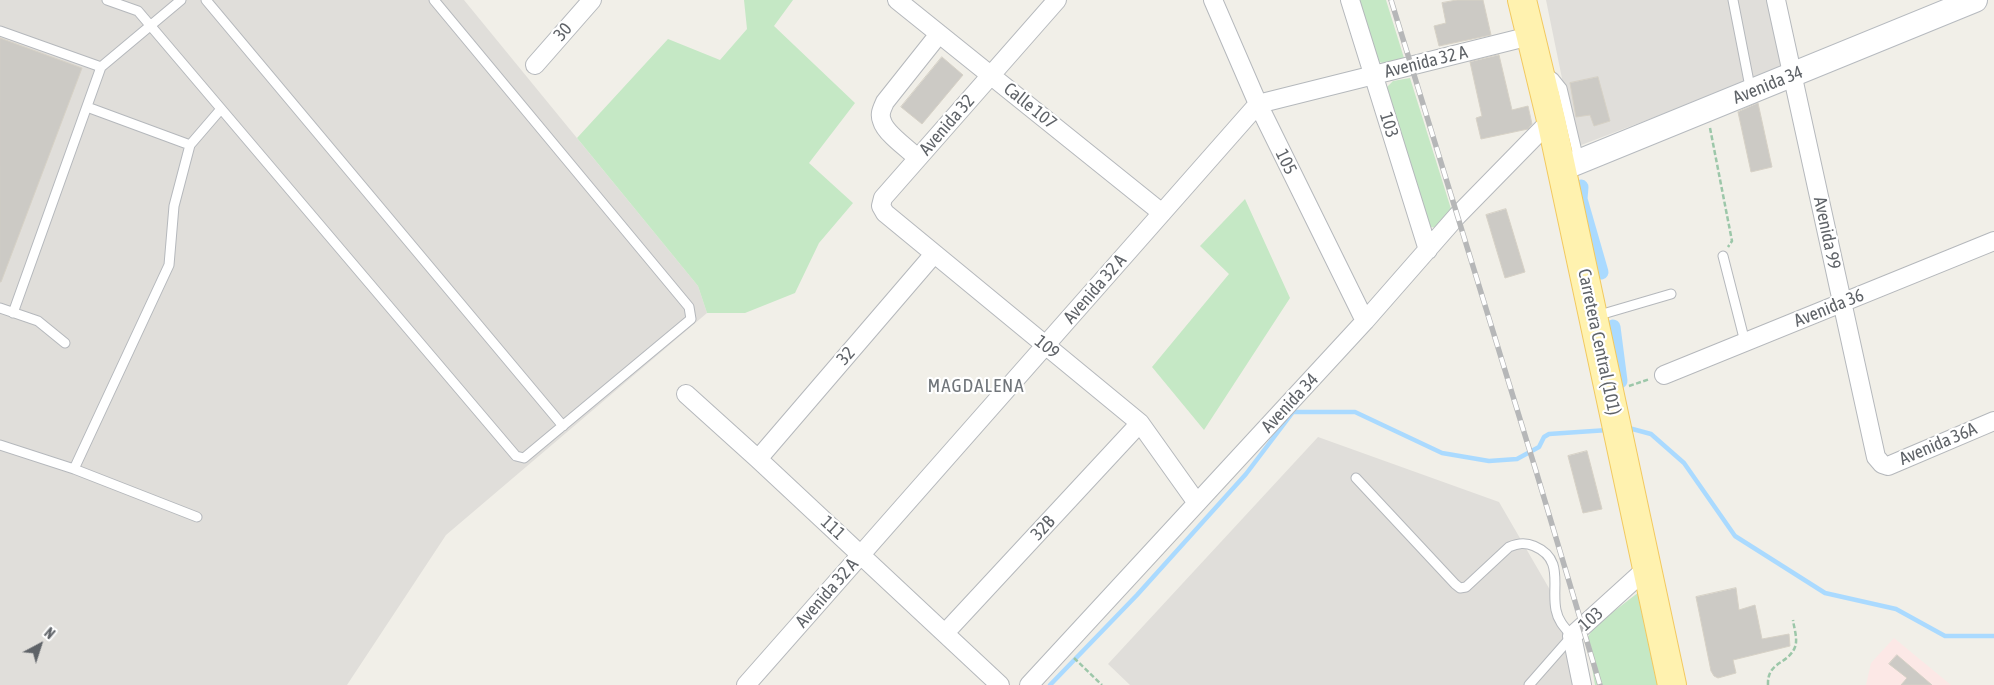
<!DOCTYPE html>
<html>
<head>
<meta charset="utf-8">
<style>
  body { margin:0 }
  #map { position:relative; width:1994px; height:685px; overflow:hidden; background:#f1efe8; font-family:"Asap Condensed",sans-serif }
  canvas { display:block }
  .north { position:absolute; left:15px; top:620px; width:50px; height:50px; -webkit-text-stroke:4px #fff; paint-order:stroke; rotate:40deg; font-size:14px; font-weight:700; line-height:20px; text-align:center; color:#5f6368 }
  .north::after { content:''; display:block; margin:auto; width:18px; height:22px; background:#5f6368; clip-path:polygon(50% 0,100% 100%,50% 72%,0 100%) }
</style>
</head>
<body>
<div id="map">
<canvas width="1994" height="685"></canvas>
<div class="north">N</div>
</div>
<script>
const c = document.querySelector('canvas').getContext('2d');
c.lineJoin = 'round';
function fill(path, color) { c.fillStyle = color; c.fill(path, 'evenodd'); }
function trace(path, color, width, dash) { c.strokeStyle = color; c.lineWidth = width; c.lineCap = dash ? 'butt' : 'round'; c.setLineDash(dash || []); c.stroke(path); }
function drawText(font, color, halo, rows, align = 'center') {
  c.font = font + ' "Asap Condensed",sans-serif'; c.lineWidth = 4.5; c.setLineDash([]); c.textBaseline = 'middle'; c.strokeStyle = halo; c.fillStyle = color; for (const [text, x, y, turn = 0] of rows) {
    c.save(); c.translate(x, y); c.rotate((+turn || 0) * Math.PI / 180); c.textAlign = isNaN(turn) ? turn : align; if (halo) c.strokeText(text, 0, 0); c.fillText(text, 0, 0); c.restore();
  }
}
fill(new Path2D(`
  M 0,0 L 464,0 L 698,286 L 707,313 L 446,535 L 347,685 L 0,685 Z
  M 1546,0 L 1770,0 L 1784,65 L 1692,103 L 1576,147 Z
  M 1318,437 L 1499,502 L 1557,602 L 1574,685 L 1130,685 L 1108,664 Z`), '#e0deda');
fill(new Path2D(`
  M 1894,638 L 1951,685 L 1866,685 L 1871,663 Z`), '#fce8e6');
fill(new Path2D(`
  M 744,0 L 793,0 L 774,26 L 855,103 L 809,163 L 853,203 L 819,243 L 795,293 L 745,313 L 707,313 L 698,286 L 577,138 L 668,39 L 720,60 L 747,29 Z
  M 1359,0 L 1386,0 L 1404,58 L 1383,63 L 1379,62 Z
  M 1410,78 L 1452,212 L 1438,228 L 1430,227 L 1386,88 L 1393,81 Z
  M 1245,199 L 1290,298 L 1204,430 L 1152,367 L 1229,274 L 1200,246 Z
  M 1639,592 L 1659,685 L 1595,685 L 1587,638 L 1596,625 Z`), '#c5e8c5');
trace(new Path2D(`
  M 1625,427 L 1651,434 L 1684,463 L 1735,536 L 1825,593 L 1896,609 L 1945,636 L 1994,636
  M 1050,685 L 1137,595 L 1246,474 L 1293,412 L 1355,412 L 1442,453 L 1489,461 L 1517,459 L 1539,447 L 1544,437 L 1549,434 L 1608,430`), '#aadaff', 4.5);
trace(new Path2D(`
  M 1581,187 L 1580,199 L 1601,272
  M 1613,327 L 1620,381`), '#aadaff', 15);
const building = new Path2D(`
  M 1457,0 L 1483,0 L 1491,35 L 1439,46 L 1434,26 L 1446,23 L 1442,3 Z
  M 0,38 L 82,68 L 1,282 L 0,282 Z
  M 1499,55 L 1512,110 L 1528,106 L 1532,124 L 1528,129 L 1481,139 L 1476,118 L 1482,116 L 1470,62 Z
  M 942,57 L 963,75 L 922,124 L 901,107 Z
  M 1598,77 L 1610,121 L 1594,126 L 1590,115 L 1576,117 L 1570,83 Z
  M 1758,103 L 1772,167 L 1751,172 L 1738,112 Z
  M 1506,209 L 1525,272 L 1505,278 L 1486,215 Z
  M 1587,451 L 1602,509 L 1583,513 L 1568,456 Z
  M 1736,588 L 1739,610 L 1755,605 L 1762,639 L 1789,634 L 1790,646 L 1733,660 L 1736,673 L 1718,678 L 1714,676 L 1711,671 L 1696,597 Z
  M 1897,655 L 1932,685 L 1901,685 L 1907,678 L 1889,664 Z`);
fill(building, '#cccac5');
trace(building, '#d6d1c6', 1);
const lane = new Path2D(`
  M 107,0 L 138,11 L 516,456 L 524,458 L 691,319 L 689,307 L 434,0
  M 206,0 L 563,426
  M 1733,0 L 1751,92
  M 0,31 L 101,67 L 13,313
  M 101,67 L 181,0
  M 1546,72 L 1554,78 L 1562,88 L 1579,160
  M 87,107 L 190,145
  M 1723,256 L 1745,342
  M 0,308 L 38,321 L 65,343
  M 1596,316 L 1671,294
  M 0,445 L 74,469 L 197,517
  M 74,469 L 169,265 L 174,206 L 190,145 L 221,109
  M 1356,478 L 1455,584 L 1460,588 L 1466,587 L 1509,547 C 1518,543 1525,542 1534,546 C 1565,559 1551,586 1556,610 C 1558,621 1565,628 1572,636 L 1529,685`);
const street = new Path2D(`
  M 897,0 L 1162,213
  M 1057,0 L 883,198 L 881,206 L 885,213 L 1140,423 L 1197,503
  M 1213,0 L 1258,104 L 1365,321
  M 1350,0 L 1428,250
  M 1776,0 L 1876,457 L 1882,464 L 1888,466 L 1994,421
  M 535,65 L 592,0
  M 918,158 C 909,150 885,133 882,121 C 879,114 882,109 885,102 L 939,34
  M 1664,375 L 1994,241
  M 686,394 L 758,459 L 1000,685
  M 758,459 L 934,254
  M 945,633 L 1140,423
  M 746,685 L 1258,104 L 1530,36
  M 1029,685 L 1365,321 L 1457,216 L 1551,120
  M 1582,685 L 1572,636 L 1647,568`);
const secondary = new Path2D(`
  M 1561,169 L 1975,0`);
const primary = new Path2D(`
  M 1522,0 L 1551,120 L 1672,685`);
trace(lane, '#b5b8bc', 11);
trace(street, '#b5b8bc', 20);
trace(secondary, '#b6babf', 26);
trace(primary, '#f2c960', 30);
trace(new Path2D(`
  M 1710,128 L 1732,241 L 1728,247
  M 1629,386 L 1650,379
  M 1074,658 L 1102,685
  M 1768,685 C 1767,661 1788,665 1795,647 C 1798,639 1794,628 1793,620`), '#9cc7a9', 2.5, [5, 2.5]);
trace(lane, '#fff', 9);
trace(street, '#fff', 18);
trace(secondary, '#fff', 24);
trace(primary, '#fff2af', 28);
const rail = new Path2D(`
  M 1391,0 L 1536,471 L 1600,685`);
trace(rail, '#b6b7b8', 5.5);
trace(rail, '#fff', 4, [11]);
drawText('18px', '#5f6368', '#fff', [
  ["30",563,32,-49],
  ["Avenida 32 A",1426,62,-14],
  ["Avenida 34",1768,85,-22],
  ["Calle 107",1030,106,39],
  ["Avenida 32",947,125,-49],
  ["103",1389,125,73],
  ["105",1286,162,64],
  ["Avenida 99",1827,233,78],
  ["Avenida 32 A",1095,289,-49],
  ["Avenida 36",1829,308,-22],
  ["Carretera Central (101)",1599,342,78],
  ["109",1047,347,39],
  ["32",846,356,-49],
  ["Avenida 34",1290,403,-47],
  ["Avenida 36A",1938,444,-23],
  ["111",833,528,43],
  ["32B",1043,528,-47],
  ["Avenida 32 A",827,593,-49],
  ["103",1591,619,-42]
]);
c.letterSpacing = '1px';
drawText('19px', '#70757a', '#fff', [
  ["MAGDALENA",976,386]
]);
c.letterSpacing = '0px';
</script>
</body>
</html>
